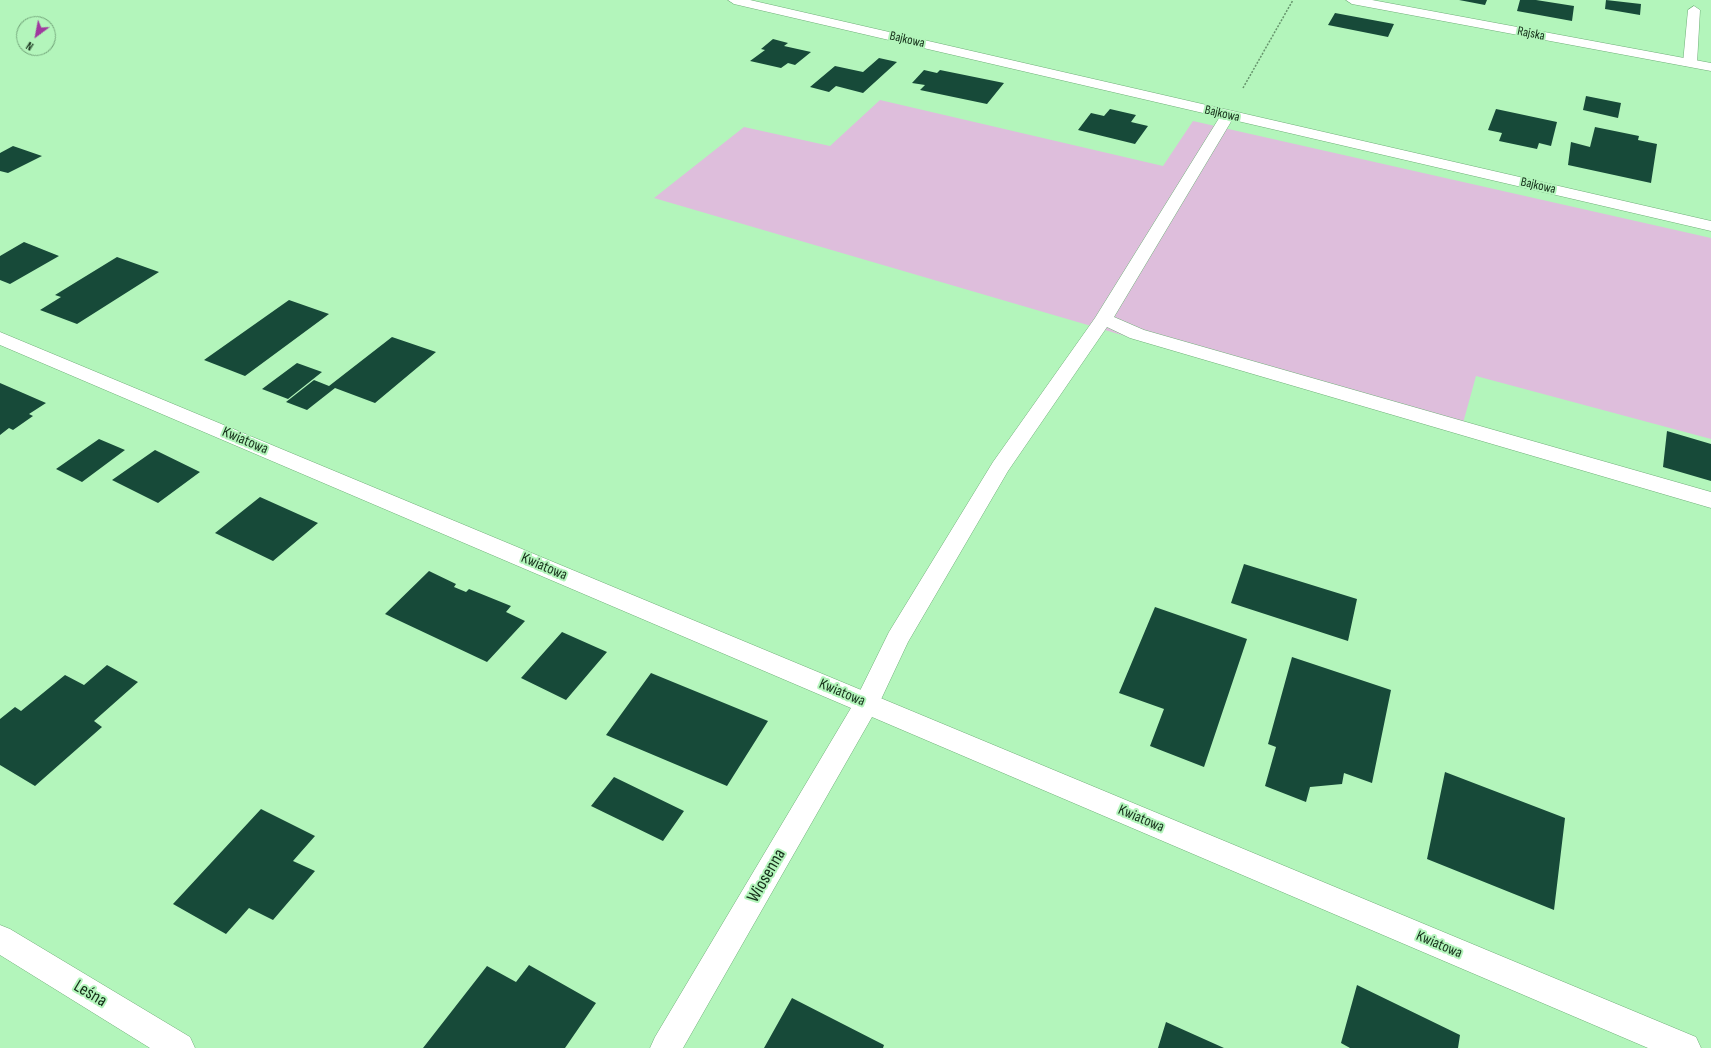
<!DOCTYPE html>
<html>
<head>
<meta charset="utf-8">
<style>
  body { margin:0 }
  #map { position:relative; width:1711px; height:1048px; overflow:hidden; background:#b3f5bb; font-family:"Sofia Sans Condensed",sans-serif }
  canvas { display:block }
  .north { position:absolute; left:16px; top:16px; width:40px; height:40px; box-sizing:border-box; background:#b3f5bb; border:1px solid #73a57a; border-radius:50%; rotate:212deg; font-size:11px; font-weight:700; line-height:16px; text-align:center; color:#142e18 }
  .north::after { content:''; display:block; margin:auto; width:14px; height:18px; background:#9f399e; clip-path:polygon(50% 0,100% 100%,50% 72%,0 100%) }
</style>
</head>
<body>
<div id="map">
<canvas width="1711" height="1048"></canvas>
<div class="north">N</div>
</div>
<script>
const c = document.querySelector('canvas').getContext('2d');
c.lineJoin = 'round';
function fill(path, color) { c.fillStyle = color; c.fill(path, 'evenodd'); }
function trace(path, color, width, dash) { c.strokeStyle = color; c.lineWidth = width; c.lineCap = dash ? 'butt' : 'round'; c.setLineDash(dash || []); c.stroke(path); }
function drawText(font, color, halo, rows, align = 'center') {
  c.font = font + ' "Sofia Sans Condensed",sans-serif'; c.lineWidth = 4; c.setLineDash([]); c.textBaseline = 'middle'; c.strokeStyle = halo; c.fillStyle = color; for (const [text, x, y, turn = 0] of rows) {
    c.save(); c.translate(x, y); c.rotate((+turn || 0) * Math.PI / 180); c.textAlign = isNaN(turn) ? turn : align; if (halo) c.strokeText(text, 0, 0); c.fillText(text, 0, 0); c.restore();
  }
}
fill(new Path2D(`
  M 880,100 L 1163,166 L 1193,121 L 1711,238 L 1711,439 L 1476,376 L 1460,434 L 654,198 L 744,127 L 830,146 Z`), '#debedc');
fill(new Path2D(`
  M 1459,0 L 1487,0 L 1485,5 Z
  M 1520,0 L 1536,0 L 1574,6 L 1572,21 L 1517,11 Z
  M 1606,0 L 1641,4 L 1640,15 L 1605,9 Z
  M 1335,13 L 1394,24 L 1388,37 L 1328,25 Z
  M 773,39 L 788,43 L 784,46 L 811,52 L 795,65 L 788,63 L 781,68 L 750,61 L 765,50 L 761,49 Z
  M 879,58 L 897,62 L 863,93 L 836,86 L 829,92 L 810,87 L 835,66 L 863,72 Z
  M 924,70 L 937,73 L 940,70 L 1004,83 L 987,104 L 920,90 L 925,85 L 912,83 Z
  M 1586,96 L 1621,103 L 1618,118 L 1583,110 Z
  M 1110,109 L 1136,115 L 1131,122 L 1148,126 L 1135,144 L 1078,130 L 1091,113 L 1104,116 Z
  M 1496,109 L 1557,122 L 1551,146 L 1539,143 L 1537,149 L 1499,141 L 1502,133 L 1488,130 Z
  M 1595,127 L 1639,136 L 1638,140 L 1657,144 L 1651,183 L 1568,165 L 1571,142 L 1590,147 Z
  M 13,146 L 42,156 L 8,173 L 0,171 L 0,153 Z
  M 24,242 L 59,256 L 10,284 L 0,280 L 0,256 Z
  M 117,257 L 159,272 L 77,324 L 40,310 L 61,297 L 55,295 Z
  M 289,300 L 329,314 L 245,376 L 204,360 Z
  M 392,337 L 436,352 L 375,403 L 335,388 L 307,410 L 286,402 L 314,380 L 329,386 Z
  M 297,363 L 322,372 L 288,399 L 262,389 Z
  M 0,383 L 46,403 L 29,414 L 33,416 L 13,430 L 9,428 L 0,435 Z
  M 1667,431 L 1711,444 L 1711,481 L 1663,467 Z
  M 99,439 L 125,450 L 82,482 L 56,469 Z
  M 155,450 L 200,472 L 158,503 L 112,480 Z
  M 260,497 L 318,523 L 273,561 L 215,533 Z
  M 1244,564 L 1357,599 L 1348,641 L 1231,603 Z
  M 429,571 L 456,584 L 454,587 L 466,592 L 469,589 L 511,606 L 506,612 L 525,621 L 487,662 L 385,614 Z
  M 1155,607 L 1247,639 L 1204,767 L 1150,746 L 1164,709 L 1119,693 Z
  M 562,632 L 607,652 L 566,700 L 521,678 Z
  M 1292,657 L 1391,690 L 1372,783 L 1344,773 L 1342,784 L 1310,787 L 1306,802 L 1265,786 L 1276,747 L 1268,744 Z
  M 107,665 L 138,682 L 94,721 L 102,727 L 35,786 L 0,765 L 0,719 L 15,707 L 21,711 L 65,675 L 84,685 Z
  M 651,673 L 768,721 L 727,786 L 606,735 Z
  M 1445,772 L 1565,818 L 1554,910 L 1427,859 Z
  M 614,777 L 684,811 L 663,841 L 591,806 Z
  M 261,809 L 315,836 L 293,861 L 315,871 L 273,920 L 249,908 L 226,934 L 173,904 Z
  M 529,965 L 596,1003 L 565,1048 L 423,1048 L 487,966 L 516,982 Z
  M 1357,985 L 1460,1035 L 1458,1048 L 1350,1048 L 1341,1043 Z
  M 792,998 L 884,1045 L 883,1048 L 764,1048 Z
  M 1166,1022 L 1224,1048 L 1158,1048 Z`), '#174a39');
const service = new Path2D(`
  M 1694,6 L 1700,10 L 1697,63 L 1695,66 L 1685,66 L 1683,63 L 1688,10 Z
  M 1228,111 L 1233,112 L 1235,115 L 1114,317 L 1144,330 L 1711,492 L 1711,508 L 1130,338 L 1107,327 L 1008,471 L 908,642 L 876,710 L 867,713 L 858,710 L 854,703 L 889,632 L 993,462 L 1095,318 L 1221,115 L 1223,112 Z`);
const minor = new Path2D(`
  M 728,0 L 750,0 L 1711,221 L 1711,231 L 734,4 Z
  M 1346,0 L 1372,0 L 1711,63 L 1711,71 L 1352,4 Z
  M 0,332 L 1696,1037 L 1701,1048 L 1648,1048 L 872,717 L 683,1048 L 650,1048 L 655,1037 L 851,708 L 0,345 Z
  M 0,925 L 10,929 L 190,1037 L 195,1048 L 150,1048 L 0,955 Z`);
trace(service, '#70ae79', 1);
trace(minor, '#70ae79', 1);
trace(new Path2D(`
  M 1243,88 L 1293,0`), '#66946c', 1.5, [2, 1.5]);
fill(service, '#fff');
fill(minor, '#fff');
drawText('13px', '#142e18', '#b3f5bb', [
  ["Rajska",1531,34,11],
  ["Bajkowa",907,40,13],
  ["Bajkowa",1222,114,13],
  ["Bajkowa",1538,186,13]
]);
drawText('15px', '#142e18', '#b3f5bb', [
  ["Kwiatowa",245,441,23],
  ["Kwiatowa",544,567,23],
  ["Kwiatowa",842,693,23],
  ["Kwiatowa",1141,819,23],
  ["Kwiatowa",1439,945,23]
]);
drawText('18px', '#142e18', '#b3f5bb', [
  ["Wiosenna",767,876,-60],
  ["Leśna",90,994,31]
]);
</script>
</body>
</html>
